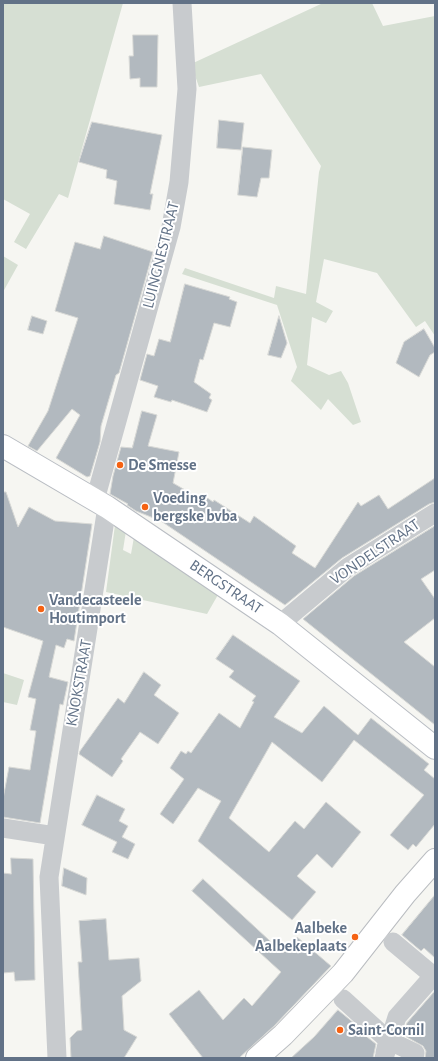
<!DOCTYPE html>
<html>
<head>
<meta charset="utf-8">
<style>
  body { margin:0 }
  #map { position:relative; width:438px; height:1061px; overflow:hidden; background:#f6f6f2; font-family:"Alegreya Sans",sans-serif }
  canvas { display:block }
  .frame { position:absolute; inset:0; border:4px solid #627287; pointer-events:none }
</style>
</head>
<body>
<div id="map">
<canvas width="438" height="1061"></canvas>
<div class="frame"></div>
</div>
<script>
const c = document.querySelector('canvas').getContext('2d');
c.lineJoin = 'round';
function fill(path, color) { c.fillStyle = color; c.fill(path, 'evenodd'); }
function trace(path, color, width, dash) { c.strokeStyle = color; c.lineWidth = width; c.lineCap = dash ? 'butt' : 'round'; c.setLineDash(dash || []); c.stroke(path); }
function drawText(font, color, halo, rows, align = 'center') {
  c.font = font + ' "Alegreya Sans",sans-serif'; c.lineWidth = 4; c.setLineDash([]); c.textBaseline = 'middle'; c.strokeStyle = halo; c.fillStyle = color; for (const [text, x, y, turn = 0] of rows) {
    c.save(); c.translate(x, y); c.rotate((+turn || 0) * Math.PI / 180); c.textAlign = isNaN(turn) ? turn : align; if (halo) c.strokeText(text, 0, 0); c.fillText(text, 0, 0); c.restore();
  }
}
fill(new Path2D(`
  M 3,3 L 123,3 L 68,198 L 59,194 L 26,249 L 14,242 L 30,214 L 3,199 Z
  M 323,3 L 372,3 L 383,26 L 435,16 L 435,336 L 425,321 L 416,327 L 377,273 L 324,259 L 316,302 L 333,311 L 326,323 L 312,317 L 307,365 L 329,375 L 341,371 L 348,383 L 361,422 L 353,425 L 328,399 L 321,410 L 291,381 L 297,367 L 277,305 L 182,274 L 185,268 L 274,298 L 276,286 L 306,294 L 319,172 L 321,166 L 261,74 L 199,87 L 191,64 Z
  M 3,256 L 18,265 L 3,292 Z
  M 115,525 L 126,531 L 123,550 L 131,554 L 134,537 L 219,593 L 207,614 L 106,592 Z
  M 3,673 L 24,680 L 17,705 L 3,702 Z`), '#d6dfd3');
const building = new Path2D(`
  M 133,35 L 158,35 L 157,87 L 140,87 L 140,78 L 130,79 L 129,56 L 133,56 Z
  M 219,120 L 244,123 L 241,150 L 217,148 Z
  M 92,122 L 162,135 L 150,194 L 153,194 L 150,210 L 114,204 L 117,181 L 106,178 L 107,170 L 79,162 Z
  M 243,147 L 272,150 L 269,178 L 261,178 L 257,197 L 238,195 Z
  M 104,236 L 153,252 L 119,373 L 116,375 L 101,426 L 100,442 L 90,476 L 87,477 L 56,458 L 80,415 L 72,409 L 37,451 L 28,446 L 48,411 L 78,318 L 55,311 L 75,242 L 100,249 Z
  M 185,284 L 230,297 L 229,299 L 237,302 L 230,327 L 214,323 L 203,360 L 200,359 L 194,382 L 211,394 L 209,398 L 212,400 L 207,412 L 172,400 L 171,402 L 154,397 L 158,386 L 140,380 L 147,354 L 154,356 L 159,339 L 170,342 Z
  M 32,316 L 47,321 L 43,334 L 28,330 Z
  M 279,316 L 287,343 L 281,358 L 268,355 Z
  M 424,329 L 435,348 L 435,352 L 430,355 L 419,377 L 396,363 L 404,342 Z
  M 142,411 L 157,415 L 148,446 L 179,452 L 173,483 L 199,498 L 202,494 L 213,502 L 214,500 L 250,523 L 254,516 L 296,546 L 292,553 L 315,568 L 358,502 L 361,506 L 379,495 L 388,509 L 435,478 L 435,502 L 429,504 L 342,558 L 285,605 L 161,521 L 136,511 L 127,505 L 128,504 L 110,494 L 113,476 L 121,447 L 132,448 Z
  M 3,492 L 6,492 L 18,527 L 29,507 L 55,521 L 92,524 L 74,641 L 67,639 L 64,648 L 56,645 L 49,677 L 68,682 L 63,705 L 60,704 L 40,823 L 3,817 L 3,799 L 9,767 L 30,770 L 36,731 L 30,730 L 36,699 L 28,697 L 43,641 L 3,627 Z
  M 435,526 L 435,570 L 421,579 L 435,599 L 435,618 L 404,642 L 435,667 L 435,725 L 303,619 L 354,576 Z
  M 233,635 L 300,681 L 274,717 L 302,733 L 324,706 L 358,735 L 371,718 L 429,764 L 424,770 L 435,779 L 435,824 L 416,847 L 413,844 L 408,850 L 390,835 L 424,795 L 354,740 L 322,782 L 272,742 L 229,818 L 269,852 L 295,821 L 304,829 L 326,802 L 361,832 L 332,868 L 317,854 L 297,876 L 316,892 L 292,920 L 198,841 L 221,801 L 198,788 L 173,824 L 160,814 L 184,779 L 170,768 L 181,751 L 186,754 L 188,751 L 191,753 L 219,713 L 240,728 L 254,702 L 252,701 L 256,696 L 229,677 L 234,671 L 216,659 Z
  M 144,672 L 161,685 L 154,695 L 179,713 L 158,744 L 140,732 L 121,759 L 123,761 L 112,777 L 79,754 L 80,751 L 118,698 L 124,703 Z
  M 97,795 L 125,809 L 119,821 L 128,826 L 122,837 L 135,844 L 128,859 L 112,852 L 117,842 L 82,825 Z
  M 11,858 L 33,859 L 35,980 L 15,981 L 14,972 L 3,973 L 3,873 L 11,874 Z
  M 64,868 L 87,878 L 86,895 L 62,886 Z
  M 203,879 L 283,953 L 297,937 L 331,966 L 274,1026 L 239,1058 L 203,1058 L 169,1014 L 199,990 L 223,1020 L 244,998 L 252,1006 L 281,972 L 192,891 Z
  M 435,895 L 435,958 L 424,948 L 421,951 L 402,935 Z
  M 106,919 L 109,960 L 139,958 L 141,981 L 122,996 L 124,1030 L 137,1037 L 124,1058 L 71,1058 L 70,1038 L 77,1031 L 82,1030 L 78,962 L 82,962 L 79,921 Z
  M 435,991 L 435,1058 L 425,1058 L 426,1051 L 423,1046 L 403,1035 L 407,1023 Z
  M 338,1010 L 355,1024 L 353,1026 L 376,1044 L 373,1058 L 291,1058 L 314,1037 Z`);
fill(building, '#b2b9bf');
trace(building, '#d7d8d5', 1);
const secondary = new Path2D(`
  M 3,446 L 107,507 L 280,624 L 435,748`);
const primary = new Path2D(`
  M 257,1058 L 283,1035 L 343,973 L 405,894 L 435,860`);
trace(secondary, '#b9bdc3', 24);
trace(primary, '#babdc1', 24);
trace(new Path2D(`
  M 95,500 L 171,227 L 179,182 L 187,89 L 182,3
  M 280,624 L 348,567 L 435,513
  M 3,828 L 55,836
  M 393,942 L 430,973
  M 343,999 L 388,1040
  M 385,1053 L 388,1040 L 415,1053 L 414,1058
  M 57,1058 L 49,877 L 107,507
  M 384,1058 L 397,1017 L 435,974`), '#c8cbce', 19);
trace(secondary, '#fff', 22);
trace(primary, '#fff', 22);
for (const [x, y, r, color] of [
  [120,465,4,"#f56213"],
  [145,507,4,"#f56213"],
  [41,609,4,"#f56213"],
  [355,937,4,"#f56213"],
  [340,1030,4,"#f56213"]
]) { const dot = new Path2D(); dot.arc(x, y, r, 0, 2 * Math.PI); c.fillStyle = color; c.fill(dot); trace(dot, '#fff', 1.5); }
drawText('16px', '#627287', '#fff', [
  ["LUINGNESTRAAT",161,255,-76],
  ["VONDELSTRAAT",375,552,-34],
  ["BERGSTRAAT",226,587,34],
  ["KNOKSTRAAT",79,683,-80]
]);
drawText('bold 16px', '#627287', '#fff', [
  ["De Smesse",128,465],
  ["Voeding",153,498],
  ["bergske bvba",153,516],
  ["Vandecasteele",49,600],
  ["Houtimport",49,618],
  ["Aalbeke",347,928,"right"],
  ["Aalbekeplaats",347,946,"right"],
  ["Saint-Cornil",348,1030]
], 'left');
</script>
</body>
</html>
